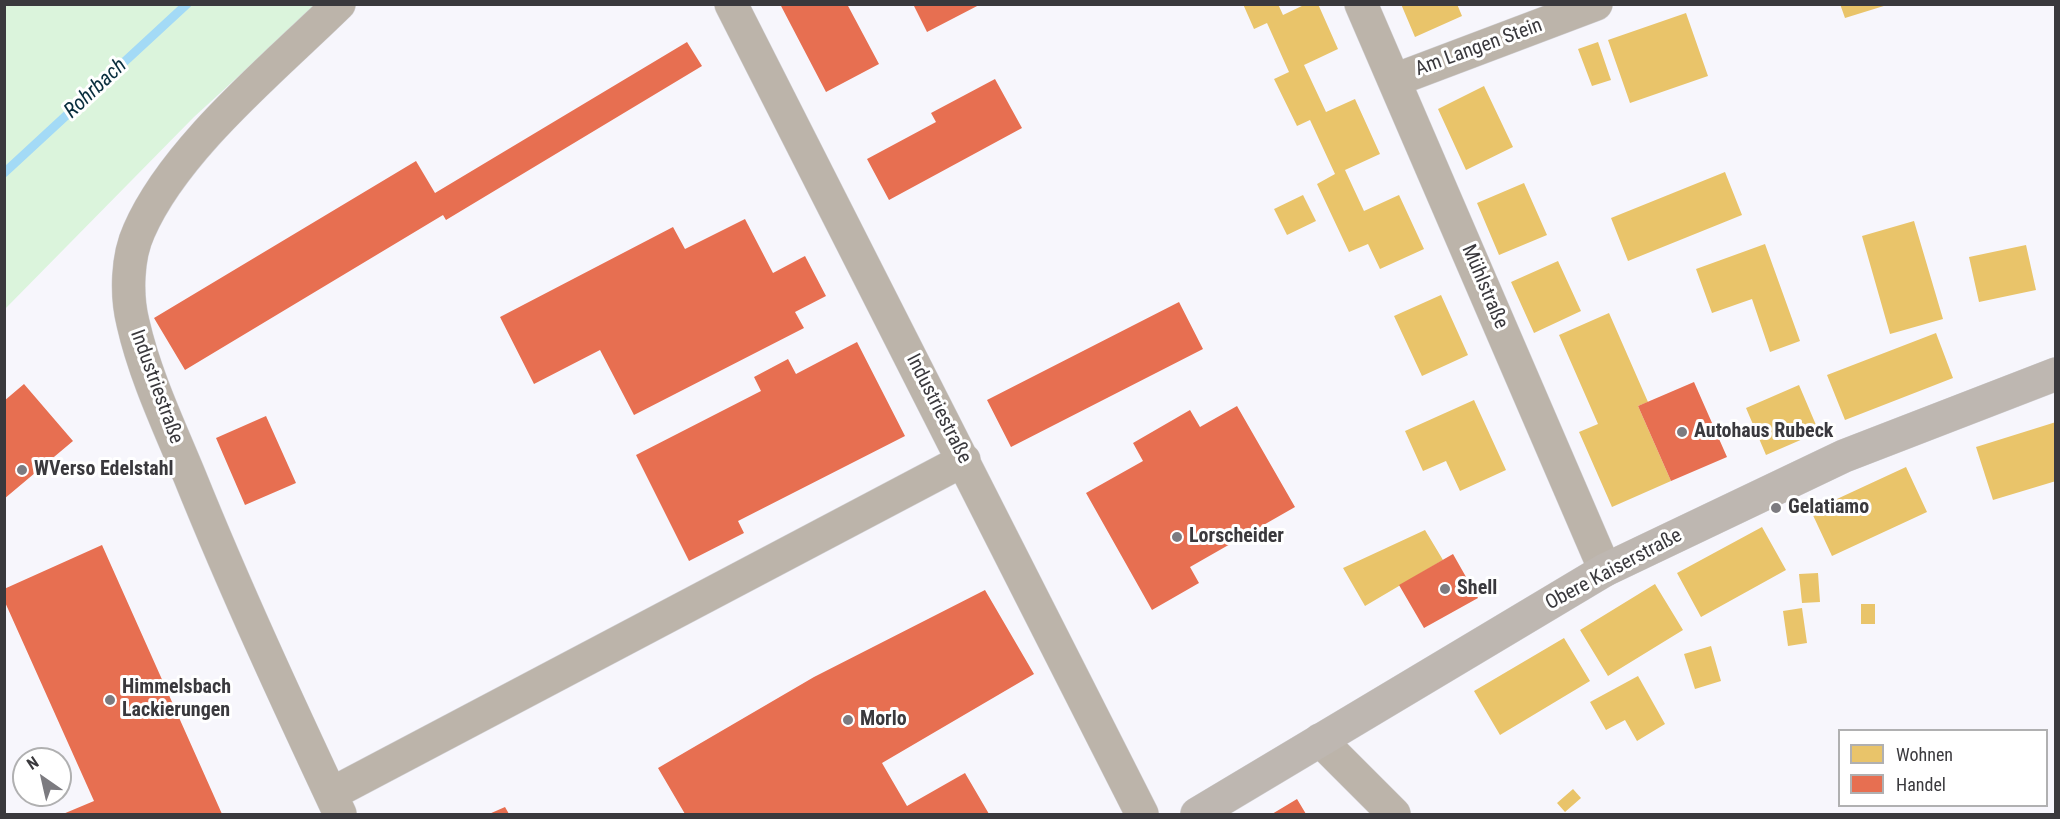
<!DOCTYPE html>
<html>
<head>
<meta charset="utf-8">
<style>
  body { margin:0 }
  #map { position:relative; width:2060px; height:819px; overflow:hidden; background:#f7f6fc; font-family:"Roboto Condensed",sans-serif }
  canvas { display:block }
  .frame { position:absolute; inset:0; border:6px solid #3a393d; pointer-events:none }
  .legend { position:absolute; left:1838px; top:729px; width:210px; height:78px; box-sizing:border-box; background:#fff; border:2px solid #b0b0b1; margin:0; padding:8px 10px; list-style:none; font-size:18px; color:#3a393d }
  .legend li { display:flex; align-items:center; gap:12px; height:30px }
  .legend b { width:30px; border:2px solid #b0b0b1 }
  .north { position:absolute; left:12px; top:747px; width:60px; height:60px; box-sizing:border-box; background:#fff; border:2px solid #b0b0b1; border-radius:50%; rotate:326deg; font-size:16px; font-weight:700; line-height:24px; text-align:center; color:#3a393d }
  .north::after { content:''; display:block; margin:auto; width:21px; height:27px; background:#7c7b80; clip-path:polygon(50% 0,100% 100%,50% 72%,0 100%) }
</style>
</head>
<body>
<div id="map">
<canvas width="2060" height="819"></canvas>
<div class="frame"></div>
<ul class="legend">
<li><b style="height:16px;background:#e9c46a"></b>Wohnen</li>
<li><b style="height:16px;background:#e76f51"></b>Handel</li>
</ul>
<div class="north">N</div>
</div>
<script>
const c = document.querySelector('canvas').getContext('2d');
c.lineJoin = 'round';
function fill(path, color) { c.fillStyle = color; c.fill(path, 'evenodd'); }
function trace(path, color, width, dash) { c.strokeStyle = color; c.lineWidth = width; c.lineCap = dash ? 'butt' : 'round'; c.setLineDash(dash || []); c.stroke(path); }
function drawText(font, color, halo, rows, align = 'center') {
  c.font = font + ' "Roboto Condensed",sans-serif'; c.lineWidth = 6; c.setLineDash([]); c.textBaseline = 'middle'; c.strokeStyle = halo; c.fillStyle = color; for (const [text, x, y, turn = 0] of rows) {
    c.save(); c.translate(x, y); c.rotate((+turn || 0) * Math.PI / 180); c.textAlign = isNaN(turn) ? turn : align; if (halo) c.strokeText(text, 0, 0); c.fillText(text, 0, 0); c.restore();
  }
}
fill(new Path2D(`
  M 5,5 L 316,5 L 194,117 L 5,309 Z`), '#dbf4dc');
fill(new Path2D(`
  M 1243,4 L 1278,4 L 1283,15 L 1306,4 L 1318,4 L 1338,49 L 1304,65 L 1326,112 L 1355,99 L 1380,154 L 1345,170 L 1364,211 L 1399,195 L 1424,249 L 1380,269 L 1368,244 L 1349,252 L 1317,184 L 1335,174 L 1310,120 L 1297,126 L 1274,79 L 1289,72 L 1267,23 L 1254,29 Z
  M 1401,4 L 1457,4 L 1462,16 L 1415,37 Z
  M 1840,4 L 1886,4 L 1887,5 L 1845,18 Z
  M 1686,13 L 1708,76 L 1630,103 L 1608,40 Z
  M 1598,42 L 1611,80 L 1592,86 L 1578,49 Z
  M 1484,86 L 1513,147 L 1466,170 L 1438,109 Z
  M 1725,172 L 1742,215 L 1628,261 L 1611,218 Z
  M 1524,183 L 1547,235 L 1499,255 L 1477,203 Z
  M 1303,195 L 1316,221 L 1287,235 L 1274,209 Z
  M 1914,221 L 1943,319 L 1890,334 L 1862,236 Z
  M 1765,244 L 1800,341 L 1770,352 L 1752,299 L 1712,313 L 1696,269 Z
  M 2026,245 L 2036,290 L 1979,302 L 1969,257 Z
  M 1558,261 L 1581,311 L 1534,333 L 1511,282 Z
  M 1441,295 L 1468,355 L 1422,376 L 1394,316 Z
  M 1609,313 L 1648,402 L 1638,406 L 1671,481 L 1612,507 L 1579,432 L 1598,424 L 1559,335 Z
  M 1936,333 L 1953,378 L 1845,420 L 1827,375 Z
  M 1799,385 L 1819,432 L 1766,455 L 1746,408 Z
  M 1474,400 L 1506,470 L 1460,491 L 1446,461 L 1423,471 L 1405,431 Z
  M 2056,422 L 2056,481 L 1993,500 L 1976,447 Z
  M 1906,467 L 1927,512 L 1832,556 L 1811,511 Z
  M 1762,527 L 1786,570 L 1701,617 L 1677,573 Z
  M 1425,530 L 1443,560 L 1365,606 L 1343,568 Z
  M 1818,573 L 1820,602 L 1802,603 L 1799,574 Z
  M 1655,584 L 1683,630 L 1608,676 L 1580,630 Z
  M 1861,604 L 1875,604 L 1875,624 L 1861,624 Z
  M 1802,608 L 1807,643 L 1788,646 L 1783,611 Z
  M 1564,638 L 1590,681 L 1500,735 L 1474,691 Z
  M 1711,646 L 1721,681 L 1695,689 L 1684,654 Z
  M 1638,676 L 1665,724 L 1637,741 L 1625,720 L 1606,730 L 1590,702 Z
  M 1573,789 L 1581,798 L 1565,812 L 1557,803 Z`), '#e9c46a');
fill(new Path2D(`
  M 780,4 L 847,4 L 879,64 L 826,92 Z
  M 913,4 L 981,4 L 927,32 Z
  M 687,42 L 702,66 L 446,220 L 443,215 L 185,370 L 154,318 L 416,161 L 435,193 Z
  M 995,79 L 1022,128 L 889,200 L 867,159 L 936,122 L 931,113 Z
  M 745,219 L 773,273 L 805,256 L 826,296 L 795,312 L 804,328 L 634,415 L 600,350 L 534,384 L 500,317 L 673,227 L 685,249 Z
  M 1179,302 L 1203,349 L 1011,447 L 987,400 Z
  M 857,342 L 905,436 L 738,521 L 744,533 L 689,561 L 636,455 L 761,391 L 754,377 L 788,359 L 796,374 Z
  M 1694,382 L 1727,457 L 1671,481 L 1638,406 Z
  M 24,384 L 73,441 L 4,499 L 4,401 Z
  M 1237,406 L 1295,507 L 1190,567 L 1199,583 L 1152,610 L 1086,493 L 1143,461 L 1133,443 L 1190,410 L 1200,427 Z
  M 266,416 L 296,483 L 245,505 L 216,438 Z
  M 102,545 L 222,814 L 63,814 L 94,801 L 4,600 L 4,589 Z
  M 1453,554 L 1478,598 L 1424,628 L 1399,585 Z
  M 985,590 L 1034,674 L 882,763 L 907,806 L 965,773 L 989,814 L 685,814 L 658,768 L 814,677 Z
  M 1297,799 L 1306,814 L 1272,814 Z
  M 505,807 L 509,814 L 489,814 Z`), '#e76f51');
trace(new Path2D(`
  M 4,173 L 187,4`), '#a3daf6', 9);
const minor = new Path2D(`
  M 339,4 C 274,68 175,148 139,231 C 127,257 126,295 133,323 C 145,376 169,426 190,477 C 236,591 288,703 340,814
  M 731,4 L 1142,814
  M 1361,4 L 1605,570
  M 1395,80 L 1596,4
  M 1320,740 L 1394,814
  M 331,794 L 964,460`);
const major = new Path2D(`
  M 1197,814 L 1605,570 L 1844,456 L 2056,374`);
trace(minor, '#d2d1d5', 34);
trace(major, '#d2d1d5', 34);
trace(minor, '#bcb4aa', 33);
trace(major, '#beb7b1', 33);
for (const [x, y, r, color] of [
  [1682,432,6,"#7c7b80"],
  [22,470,6,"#7c7b80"],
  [1776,508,6,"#7c7b80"],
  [1177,537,6,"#7c7b80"],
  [1445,589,6,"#7c7b80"],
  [110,700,6,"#7c7b80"],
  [848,720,6,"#7c7b80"]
]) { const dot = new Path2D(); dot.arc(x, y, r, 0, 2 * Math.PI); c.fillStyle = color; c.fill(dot); trace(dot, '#fff', 2); }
drawText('20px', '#3a393d', '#fff', [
  ["Am Langen Stein",1479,48,-20],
  ["Mühlstraße",1484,287,67],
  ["Industriestraße",156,387,70],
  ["Industriestraße",938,409,63],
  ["Obere Kaiserstraße",1614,570,-28]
]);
drawText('bold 20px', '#3a393d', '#fff', [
  ["Autohaus Rubeck",1694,432],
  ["WVerso Edelstahl",34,470],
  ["Gelatiamo",1788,508],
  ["Lorscheider",1189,537],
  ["Shell",1457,589],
  ["Himmelsbach",122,688],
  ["Lackierungen",122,711],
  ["Morlo",860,720]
], 'left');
drawText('italic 21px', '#082d3d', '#fff', [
  ["Rohrbach",96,89,-43]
]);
</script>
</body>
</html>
